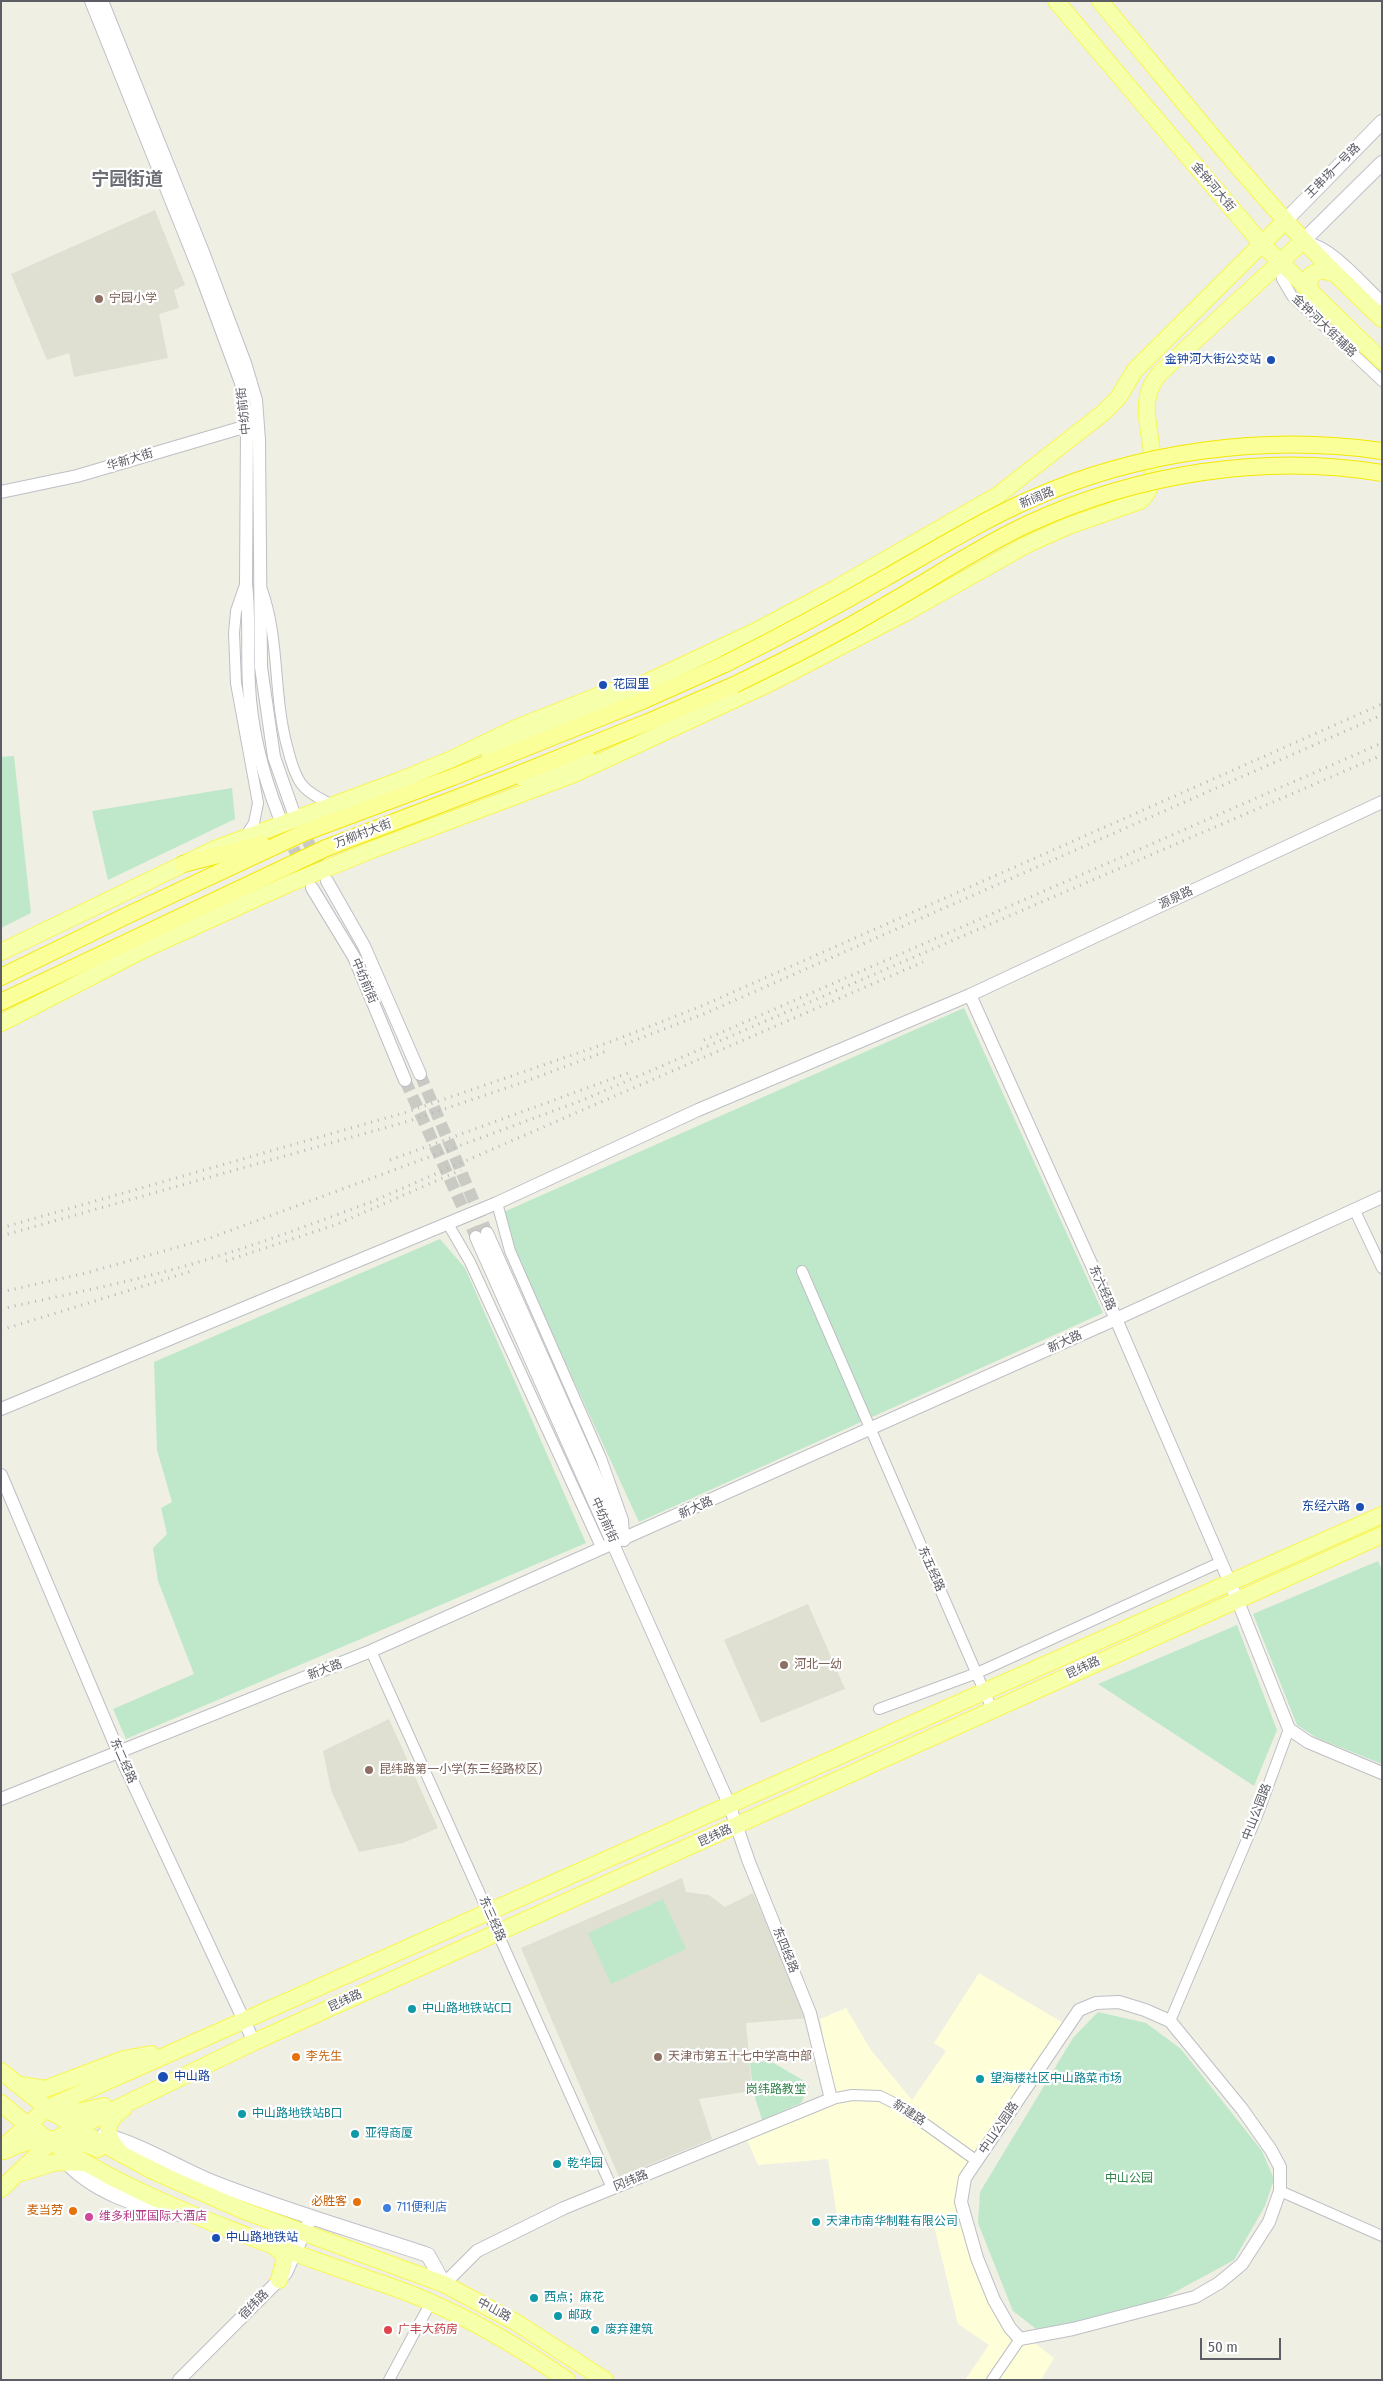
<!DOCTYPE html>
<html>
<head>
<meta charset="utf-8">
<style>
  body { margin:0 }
  #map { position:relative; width:1383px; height:2381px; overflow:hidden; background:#efefe4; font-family:"Fira Sans Condensed",sans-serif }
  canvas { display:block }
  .frame { position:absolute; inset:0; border:2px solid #5c5d65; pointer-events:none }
  .scale { position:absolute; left:1200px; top:2338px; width:81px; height:22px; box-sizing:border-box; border:2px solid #5c5d65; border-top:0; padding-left:6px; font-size:15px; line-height:18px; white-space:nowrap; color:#5c5d65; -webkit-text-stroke:4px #fff; paint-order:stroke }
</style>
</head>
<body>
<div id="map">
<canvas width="1383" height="2381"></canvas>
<div class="frame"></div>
<div class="scale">50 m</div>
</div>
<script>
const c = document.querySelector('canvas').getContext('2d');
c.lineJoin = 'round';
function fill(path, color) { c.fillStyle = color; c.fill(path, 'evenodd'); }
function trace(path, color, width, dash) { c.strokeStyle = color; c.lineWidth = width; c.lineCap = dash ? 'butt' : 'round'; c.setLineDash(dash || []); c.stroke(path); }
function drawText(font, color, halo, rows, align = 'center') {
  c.font = font + ' "Fira Sans Condensed","Noto Sans SC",sans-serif'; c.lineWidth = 4.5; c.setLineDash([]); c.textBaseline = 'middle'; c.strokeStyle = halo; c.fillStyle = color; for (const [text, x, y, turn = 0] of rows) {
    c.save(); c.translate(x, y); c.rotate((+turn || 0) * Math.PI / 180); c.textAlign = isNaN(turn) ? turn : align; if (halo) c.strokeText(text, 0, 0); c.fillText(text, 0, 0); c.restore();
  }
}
fill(new Path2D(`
  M 979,1973 L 1070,2027 L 969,2183 L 967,2202 L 986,2269 L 1014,2324 L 1023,2334 L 1054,2358 L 1041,2380 L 965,2380 L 989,2345 L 958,2324 L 933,2222 L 839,2229 L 828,2159 L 758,2165 L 743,2131 L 833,2092 L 820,2019 L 846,2008 L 871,2050 L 912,2100 L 946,2051 L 934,2043 Z`), '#feffd9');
fill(new Path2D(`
  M 155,210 L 185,285 L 174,290 L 179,308 L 159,314 L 168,358 L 74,377 L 69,353 L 47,360 L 11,274 Z
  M 808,1604 L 845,1689 L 761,1723 L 724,1640 Z
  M 389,1719 L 438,1828 L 403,1843 L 359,1852 L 331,1790 L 323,1751 Z
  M 682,1878 L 686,1892 L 709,1895 L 725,1907 L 753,1893 L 810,2018 L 746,2023 L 752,2091 L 699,2099 L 712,2139 L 619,2177 L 521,1948 Z`), '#dfdfd2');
fill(new Path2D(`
  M 14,756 L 31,913 L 1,928 L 1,757 Z
  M 232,788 L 235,819 L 108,880 L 92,811 Z
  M 964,1008 L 1103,1313 L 639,1522 L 497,1215 Z
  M 440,1239 L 465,1268 L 586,1543 L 126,1739 L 113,1709 L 194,1674 L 158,1581 L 153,1548 L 167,1534 L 161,1508 L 172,1502 L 157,1450 L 154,1362 Z
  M 1378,1561 L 1382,1570 L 1382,1764 L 1317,1738 L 1297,1725 L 1253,1614 Z
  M 1237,1625 L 1277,1730 L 1254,1786 L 1098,1684 Z
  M 663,1899 L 686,1949 L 611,1984 L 588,1933 Z
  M 1098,2012 L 1146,2023 L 1181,2049 L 1262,2151 L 1274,2179 L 1265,2206 L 1234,2260 L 1162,2299 L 1040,2332 L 1013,2311 L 978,2223 L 980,2192 L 1073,2038 Z
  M 770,2061 L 806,2082 L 809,2087 L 801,2103 L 762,2120 L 753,2091 L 750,2063 Z`), '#bfe8ca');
trace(new Path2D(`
  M 300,825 L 325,877
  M 286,832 L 310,884
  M 420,1074 L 487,1233
  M 405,1080 L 476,1237`), '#cacac4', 12, [12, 6]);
const minor = new Path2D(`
  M 1307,242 C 1333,247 1362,283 1382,301
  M 1279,262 L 1282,279 L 1292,296 L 1382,381
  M 262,590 C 280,640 273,694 287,746 C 290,758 293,771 300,782 C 307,793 323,800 334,806
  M 244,838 L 254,823 L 258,803 L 236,683 L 234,633 L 236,611 L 245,585
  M 497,1203 L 510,1251 L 601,1458 L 623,1520 L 624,1536
  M 1354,1209 L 1382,1268
  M 448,1224 L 470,1262 L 602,1549
  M 802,1271 L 992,1709
  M 371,1651 L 612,2188
  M 879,1709 L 977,1673 L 1221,1562
  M 1170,2021 L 1257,1816 L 1289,1729
  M 831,2099 L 852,2095 L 880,2096 L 900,2106 L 977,2161
  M 1280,2191 L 1382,2236
  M 389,2380 L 431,2302
  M 992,2380 L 1020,2339`);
const tertiary = new Path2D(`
  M 91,1 L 201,275 L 241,383 L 247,426 L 246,584 C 250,618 247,651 249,685 C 251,729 263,775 279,816
  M 102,1 L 203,252 L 245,363 L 256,400 L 259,440 L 261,667 L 274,757 L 293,811
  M 1,492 L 77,476 L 254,424
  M 327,881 L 364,946 L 420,1074
  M 312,888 L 354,957 L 405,1080
  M 970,995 L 1116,1319 L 1237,1599 L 1289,1729 L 1308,1742 L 1382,1773
  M 487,1233 L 624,1540
  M 1,1409 L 497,1203 L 698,1110 L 970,995 L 1382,802
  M 1,1475 L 118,1751 L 254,2042
  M 1,1799 L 371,1651 L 1116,1319 L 1382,1197
  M 1119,2002 L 1145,2010 L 1170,2021 L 1242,2109 L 1271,2150 L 1280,2167 L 1280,2191 L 1269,2222 L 1242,2264 L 1219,2283 L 1195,2297 L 1073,2329 L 1020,2339 L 1010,2328 L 994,2300 L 977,2258 L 961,2202 L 965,2178 L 1079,2010 L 1096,2003 Z
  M 444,2284 L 477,2251 L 564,2208 L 831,2099 L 810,2013 L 749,1862 L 729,1804 L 476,1237
  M 179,2380 L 286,2273 L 311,2218`);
const secondary = new Path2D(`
  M 1285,221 L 1382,122
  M 1303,241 L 1382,163
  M 104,2135 C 142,2145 176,2167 212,2182 C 283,2210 356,2231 428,2255 L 444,2284
  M 64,2159 C 91,2191 140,2208 180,2214`);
const primary = new Path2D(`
  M 1056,1 L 1262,244 L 1382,361
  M 1100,1 C 1191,110 1278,222 1382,319
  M 1311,294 L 1309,282 L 1311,275 L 1321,270 L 1333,273
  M 490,756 L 754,632 L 835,589 L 998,495 L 1103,413 L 1118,398 L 1135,370 L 1285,221
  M 523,778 L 588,759
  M 1,952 L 215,849 L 401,780 L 452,759 L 516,728 L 610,691
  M 1,1023 L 147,948 L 288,884 L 374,849 L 574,774 L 774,681 L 905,613 L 1026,545 L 1068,526 L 1140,501 C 1168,475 1141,429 1148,396 C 1150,387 1154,380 1160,373 L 1303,241
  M 1,2071 L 47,2108 L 94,2139 L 153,2171 L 242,2210 L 444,2284 L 517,2323 L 605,2380
  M 20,2085 L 45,2089 L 124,2059 L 151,2054
  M 1,2103 C 91,2184 227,2229 340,2269 C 370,2280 403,2289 432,2303 C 481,2324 523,2350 567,2380
  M 52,2113 L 82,2111 L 104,2106
  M 1,2149 L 47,2108 L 1382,1515
  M 4,2151 C 34,2136 67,2135 98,2149
  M 119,2151 C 103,2133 105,2122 124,2108
  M 24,2172 L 56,2162 L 83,2163
  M 1,2189 L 51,2142 L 76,2128 L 254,2042 L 1382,1535
  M 273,2245 L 282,2253 L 285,2259 L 279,2280`);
const trunk = new Path2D(`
  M 183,864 L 262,844
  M 1,977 L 128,915 L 303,833 L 453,777 L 642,701 L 725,664
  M 1,1002 L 326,848 L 504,780 L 648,722 L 734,685`);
trace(minor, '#bebfc5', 12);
trace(tertiary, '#bebfc5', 14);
trace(secondary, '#c0c1ca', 16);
trace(primary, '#f8f754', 18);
trace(trunk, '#f3e800', 18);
trace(minor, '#fff', 10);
trace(tertiary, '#fff', 12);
trace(secondary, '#fff', 14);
trace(primary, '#f6ffa9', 16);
trace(trunk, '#faff9a', 16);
trace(new Path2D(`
  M 704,1040 L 1382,743
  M 625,1044 L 706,1013 L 1382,715
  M 390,1160 L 628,1073
  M 1,1228 L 407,1112 L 610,1042 L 704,1005 L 1382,704
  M 1,1236 L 409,1121 L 521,1083 L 607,1051
  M 226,1261 L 335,1225 L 461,1170
  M 1,1292 L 86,1273 L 210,1238 L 583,1100 L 1382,755
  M 1,1309 C 68,1294 136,1281 202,1261 C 259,1244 315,1223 371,1202 L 923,962
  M 1,1330 L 195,1270`), '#b7b7b8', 3, [1, 6]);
const trunkBridge = new Path2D(`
  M 725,664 C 779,637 833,608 885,578 C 933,551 981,521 1031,499 C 1139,451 1265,434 1382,451
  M 734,685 C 785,660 836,635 884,606 C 932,579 978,547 1028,524 C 1136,474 1264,453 1382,473`);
trace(trunkBridge, '#f3e800', 18, []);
trace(trunkBridge, '#faff9a', 16);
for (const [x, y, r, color] of [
  [99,299,5,"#8d6e63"],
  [1271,360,5,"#1a4fb4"],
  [603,685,5,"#1a4fb4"],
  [1360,1507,5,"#1a4fb4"],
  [784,1665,5,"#8d6e63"],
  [369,1770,5,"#8d6e63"],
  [412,2009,5,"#0f9aa8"],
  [296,2057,5,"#e8710a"],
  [658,2057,5,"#8d6e63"],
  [163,2077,6,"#1a4fb4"],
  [980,2079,5,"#0f9aa8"],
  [242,2114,5,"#0f9aa8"],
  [355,2134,5,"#0f9aa8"],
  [557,2164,5,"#0f9aa8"],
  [357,2202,5,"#e8710a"],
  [387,2208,5,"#3f7fe0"],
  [73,2211,5,"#e8710a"],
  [89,2217,5,"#d1479c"],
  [816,2222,5,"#0f9aa8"],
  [216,2238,5,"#1a4fb4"],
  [534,2298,5,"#0f9aa8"],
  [558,2316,5,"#0f9aa8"],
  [388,2330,5,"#e0444e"],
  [595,2330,5,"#0f9aa8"]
]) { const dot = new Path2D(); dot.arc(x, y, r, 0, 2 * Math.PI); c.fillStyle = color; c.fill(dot); trace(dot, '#fff', 2); }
drawText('12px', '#5c5d65', '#fff', [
  ["王串场一号路",1333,171,-45],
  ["金钟河大街",1213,187,50],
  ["金钟河大街辅路",1324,326,44],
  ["中纺前街",244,411,-96],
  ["华新大街",130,460,-17],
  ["新阔路",1037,498,-23],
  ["万柳村大街",363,834,-21],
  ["源泉路",1176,898,-25],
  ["中纺前街",364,981,67],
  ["东六经路",1102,1288,66],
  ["新大路",1065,1342,-24],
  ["新大路",696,1508,-24],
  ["中纺前街",604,1520,66],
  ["东五经路",931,1569,66],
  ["昆纬路",1083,1668,-24],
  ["新大路",325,1670,-21],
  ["东二经路",123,1761,66],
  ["中山公园路",1257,1812,-69],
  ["昆纬路",715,1836,-24],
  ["东三经路",492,1919,66],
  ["东四经路",785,1950,68],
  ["昆纬路",345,2001,-24],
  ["新建路",909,2113,33],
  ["中山公园路",999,2128,-56],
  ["冈纬路",631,2181,-22],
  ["宿纬路",254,2305,-45],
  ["中山路",494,2310,28]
]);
drawText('12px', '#785e54', '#fff', [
  ["宁园小学",109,299],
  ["河北一幼",794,1665],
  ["昆纬路第一小学(东三经路校区)",379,1770],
  ["天津市第五十七中学高中部",668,2057]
], 'left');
drawText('12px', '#164399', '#fff', [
  ["金钟河大街公交站",1261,360,"right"],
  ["花园里",613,685],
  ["东经六路",1350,1507,"right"],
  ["中山路",174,2077],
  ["中山路地铁站",226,2238]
], 'left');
drawText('12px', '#0d838f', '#fff', [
  ["中山路地铁站C口",422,2009],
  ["望海楼社区中山路菜市场",990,2079],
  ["中山路地铁站B口",252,2114],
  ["亚得商厦",365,2134],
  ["乾华园",567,2164],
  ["天津市南华制鞋有限公司",826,2222],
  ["西点；麻花",544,2298],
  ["邮政",568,2316],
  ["废弃建筑",605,2330]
], 'left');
drawText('12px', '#c56008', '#fff', [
  ["李先生",306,2057,"left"],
  ["必胜客",347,2202],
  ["麦当劳",63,2211]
], 'right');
drawText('12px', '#308149', '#fff', [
  ["岗纬路教堂",776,2090],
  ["中山公园",1129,2179]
]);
drawText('12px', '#366cbe', '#fff', [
  ["711便利店",397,2208]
], 'left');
drawText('12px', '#b23c85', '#fff', [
  ["维多利亚国际大酒店",99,2217]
], 'left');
drawText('12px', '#be3a42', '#fff', [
  ["广丰大药房",398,2330]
], 'left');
drawText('bold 18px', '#6d6f77', '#fff', [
  ["宁园街道",127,180]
]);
</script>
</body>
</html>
